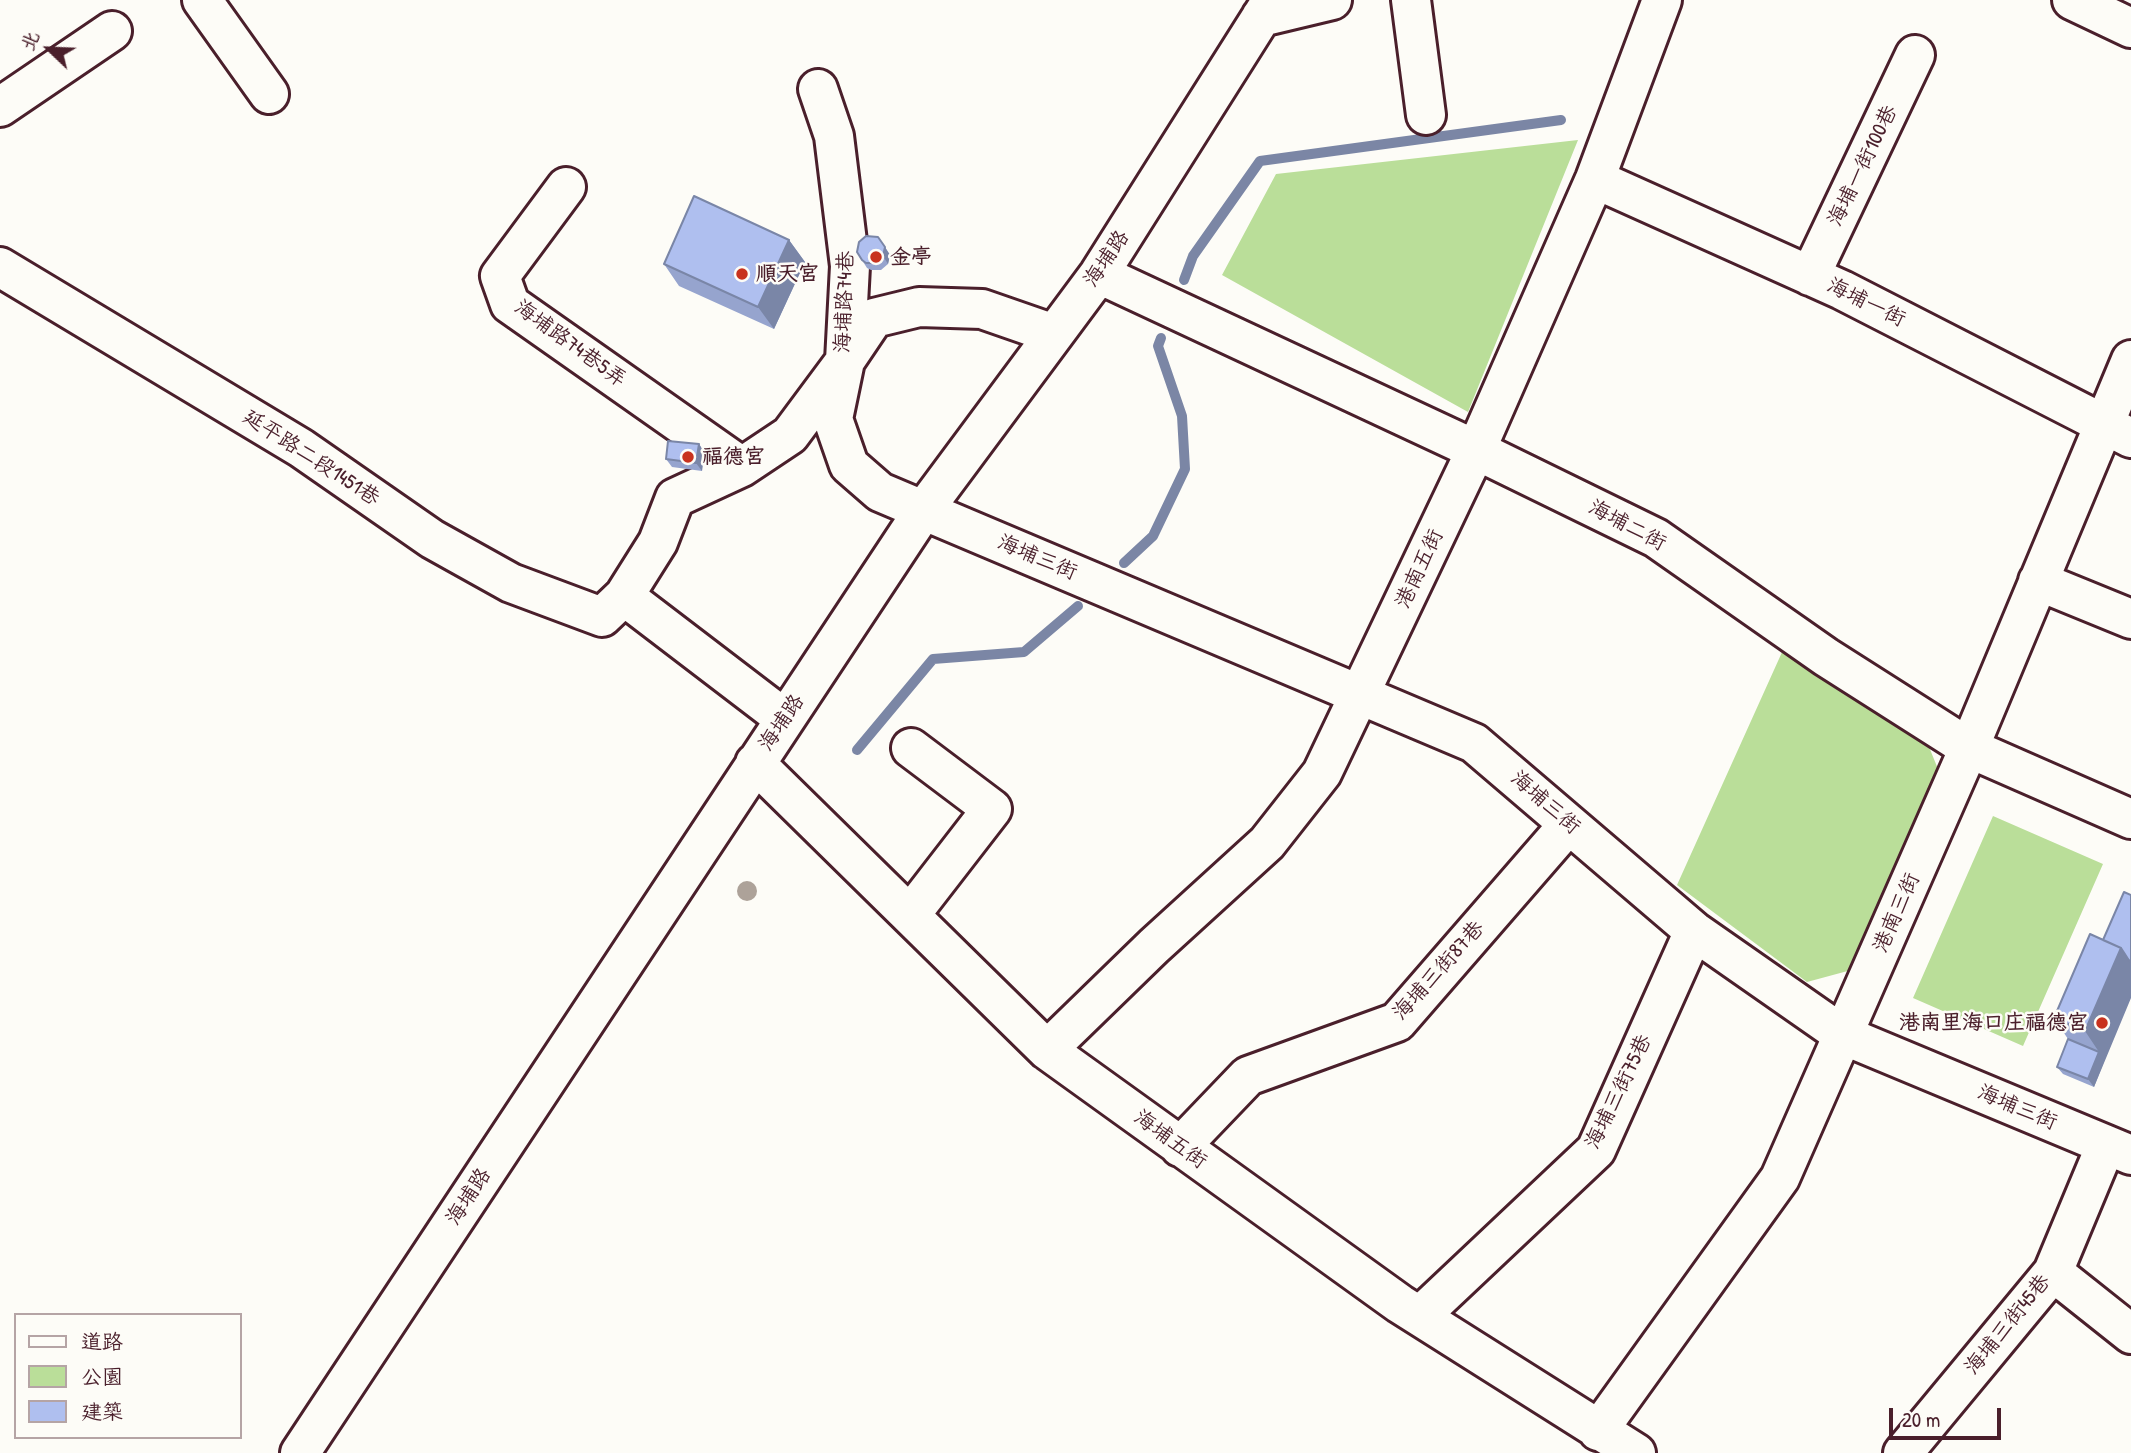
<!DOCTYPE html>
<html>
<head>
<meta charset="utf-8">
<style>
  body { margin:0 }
  #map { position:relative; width:2131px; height:1453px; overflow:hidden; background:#fdfcf7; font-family:"Patrick Hand","LXGW WenKai TC",sans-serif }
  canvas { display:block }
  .legend { position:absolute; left:14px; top:1313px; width:228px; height:126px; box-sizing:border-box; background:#fdfcf7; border:2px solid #b5a4a5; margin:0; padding:9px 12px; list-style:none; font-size:21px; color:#4a1f2b }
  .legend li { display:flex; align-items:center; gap:14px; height:35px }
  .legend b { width:35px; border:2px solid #b5a4a5 }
  .north { position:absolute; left:14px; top:14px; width:70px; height:70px; -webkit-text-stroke:5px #fdfcf7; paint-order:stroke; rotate:293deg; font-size:19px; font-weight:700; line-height:28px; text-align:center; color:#4a1f2b }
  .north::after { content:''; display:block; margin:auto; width:24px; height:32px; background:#4a1f2b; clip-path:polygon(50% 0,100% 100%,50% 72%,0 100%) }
  .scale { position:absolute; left:1889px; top:1408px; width:112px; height:32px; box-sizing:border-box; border:4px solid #4a1f2b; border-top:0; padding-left:9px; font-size:21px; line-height:24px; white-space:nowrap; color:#4a1f2b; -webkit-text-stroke:5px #fdfcf7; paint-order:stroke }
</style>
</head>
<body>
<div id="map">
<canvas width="2131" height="1453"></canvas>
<ul class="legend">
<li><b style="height:9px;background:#fdfcf7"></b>道路</li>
<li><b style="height:19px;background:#bade99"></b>公園</li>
<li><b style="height:19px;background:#afbfef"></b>建築</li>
</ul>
<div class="north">北</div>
<div class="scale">20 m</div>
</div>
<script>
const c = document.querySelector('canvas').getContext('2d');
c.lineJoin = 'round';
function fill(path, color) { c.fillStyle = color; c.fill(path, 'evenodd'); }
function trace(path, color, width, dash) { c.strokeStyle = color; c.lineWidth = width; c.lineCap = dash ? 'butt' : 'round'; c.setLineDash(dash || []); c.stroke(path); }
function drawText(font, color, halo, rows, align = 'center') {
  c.font = font + ' "Patrick Hand","LXGW WenKai TC",sans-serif'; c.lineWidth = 5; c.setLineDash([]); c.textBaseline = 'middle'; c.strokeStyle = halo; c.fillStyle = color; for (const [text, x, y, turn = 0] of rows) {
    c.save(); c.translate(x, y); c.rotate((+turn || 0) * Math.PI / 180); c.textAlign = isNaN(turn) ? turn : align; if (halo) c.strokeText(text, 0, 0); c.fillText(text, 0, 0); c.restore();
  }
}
fill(new Path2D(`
  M 1578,140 L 1468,412 L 1222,275 L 1276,174 Z
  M 1783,650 L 1927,742 L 1938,769 L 1855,969 L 1807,982 L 1677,885 Z
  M 1993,816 L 2103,864 L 2023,1046 L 1913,998 Z`), '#bade99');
trace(new Path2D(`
  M 1184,280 L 1193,256 L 1260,161 L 1561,120
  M 1124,563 L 1153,536 L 1185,469 L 1182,416 L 1158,346 L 1161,338
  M 857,750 L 933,659 L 1024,652 L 1078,606`), '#7b86a5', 10);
const minor = new Path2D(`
  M 202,0 L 269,94
  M 1411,0 L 1426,115
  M 2072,0 L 2131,28
  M 1261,17 L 1332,0
  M 0,107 L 112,31
  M 1595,179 L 1842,290 L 2131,438
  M 566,187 L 500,276 L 510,304 L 742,467
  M 0,267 L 301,448 L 432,539 L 511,583 L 602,617 L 624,596
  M 1099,274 L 1476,450 L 1656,538 L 1826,657 L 1969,748 L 2131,819
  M 1810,276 L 1915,55
  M 1054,334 L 982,309 L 919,307 L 874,318 L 845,361 L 833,419 L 849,465 L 880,492 L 1474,743 L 1694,931 L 1843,1035 L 2131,1155
  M 2038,581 L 2131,619
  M 785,719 L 624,596 L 658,542 L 675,498 L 742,467 L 790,435 L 845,361 L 850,266 L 834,136 L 818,89
  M 755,763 L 1047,1050 L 1400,1304 L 1636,1453
  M 910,915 L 992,809 L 911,748
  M 1047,1050 L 1154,946 L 1267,843 L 1322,773 L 1476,450 L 1595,179 L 1662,0
  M 1180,1147 L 1248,1076 L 1397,1022 L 1569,824
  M 2053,1272 L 2131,1334
  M 1420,1316 L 1596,1150 L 1694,931
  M 1598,1431 L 1780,1178 L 1969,748 L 2131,360
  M 300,1453 L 923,511 L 1099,274 L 1272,0
  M 1903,1453 L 2053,1272 L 2106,1145`);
trace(minor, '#4a1f2b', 44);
trace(minor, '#fdfcf7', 38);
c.fillStyle = '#ada299';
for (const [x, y] of [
  [747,891]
]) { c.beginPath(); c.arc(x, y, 10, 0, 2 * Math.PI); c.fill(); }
fill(new Path2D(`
  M 878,237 L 890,255 L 888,264 L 881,270 L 871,270 L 867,268 L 862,260 Z
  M 789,240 L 805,262 L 774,329 L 679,286 L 664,264 Z
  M 699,444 L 704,452 L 702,471 L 672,467 L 666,459 Z
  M 2103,940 L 2105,1059 L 2094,1087 L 2063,1074 L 2057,1067 L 2068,1039 L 2054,1018 Z`), '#96a4ce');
fill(new Path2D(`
  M 789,240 L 805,262 L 774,329 L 758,307 Z
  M 885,247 L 890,255 L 888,264 L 883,256 Z
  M 699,444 L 704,452 L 702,471 L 696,463 Z
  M 2121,948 L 2131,959 L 2131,998 L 2094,1087 L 2088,1079 L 2099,1052 L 2085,1031 Z`), '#7a86a7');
const building = new Path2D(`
  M 694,196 L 789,240 L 758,307 L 664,264 Z
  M 866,236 L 878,237 L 885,247 L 883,256 L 876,263 L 866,263 L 862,260 L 857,252 L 859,242 Z
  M 668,441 L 699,444 L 696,463 L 666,459 Z
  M 2124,892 L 2131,895 L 2131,959 L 2130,962 L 2121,948 L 2103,940 Z
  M 2090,934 L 2121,948 L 2085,1031 L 2054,1018 Z
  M 2068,1039 L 2099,1052 L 2088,1079 L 2057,1067 Z`);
fill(building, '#afbfef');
trace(building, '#7a86a7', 2);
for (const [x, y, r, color] of [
  [876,257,7,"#c8321e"],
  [742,274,7,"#c8321e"],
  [688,457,7,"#c8321e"],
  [2102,1023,7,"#c8321e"]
]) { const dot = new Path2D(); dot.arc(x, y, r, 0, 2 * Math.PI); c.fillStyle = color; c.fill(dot); trace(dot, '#fdfcf7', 2.5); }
drawText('21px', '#4a1f2b', '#fdfcf7', [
  ["海埔一街100巷",1863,166,-64],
  ["海埔路",1107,259,-56],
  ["海埔路74巷",845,302,-88],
  ["海埔一街",1866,303,26],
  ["海埔路74巷5弄",570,344,36],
  ["延平路二段1451巷",311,458,33],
  ["海埔二街",1627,526,28],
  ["海埔三街",1037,558,23],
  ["港南五街",1420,569,-65],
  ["海埔路",782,723,-56],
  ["海埔三街",1545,803,41],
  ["港南三街",1897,913,-66],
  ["海埔三街87巷",1439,971,-48],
  ["海埔三街75巷",1619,1092,-64],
  ["海埔三街",2017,1108,23],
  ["海埔五街",1170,1140,36],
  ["海埔路",469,1197,-57],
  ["海埔三街45巷",2008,1325,-51]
]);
drawText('bold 21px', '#4a1f2b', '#fdfcf7', [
  ["金亭",890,257],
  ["順天宮",756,274],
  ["福德宫",702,457],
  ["港南里海口庄福德宫",2088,1023,"right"]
], 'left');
</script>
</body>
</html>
